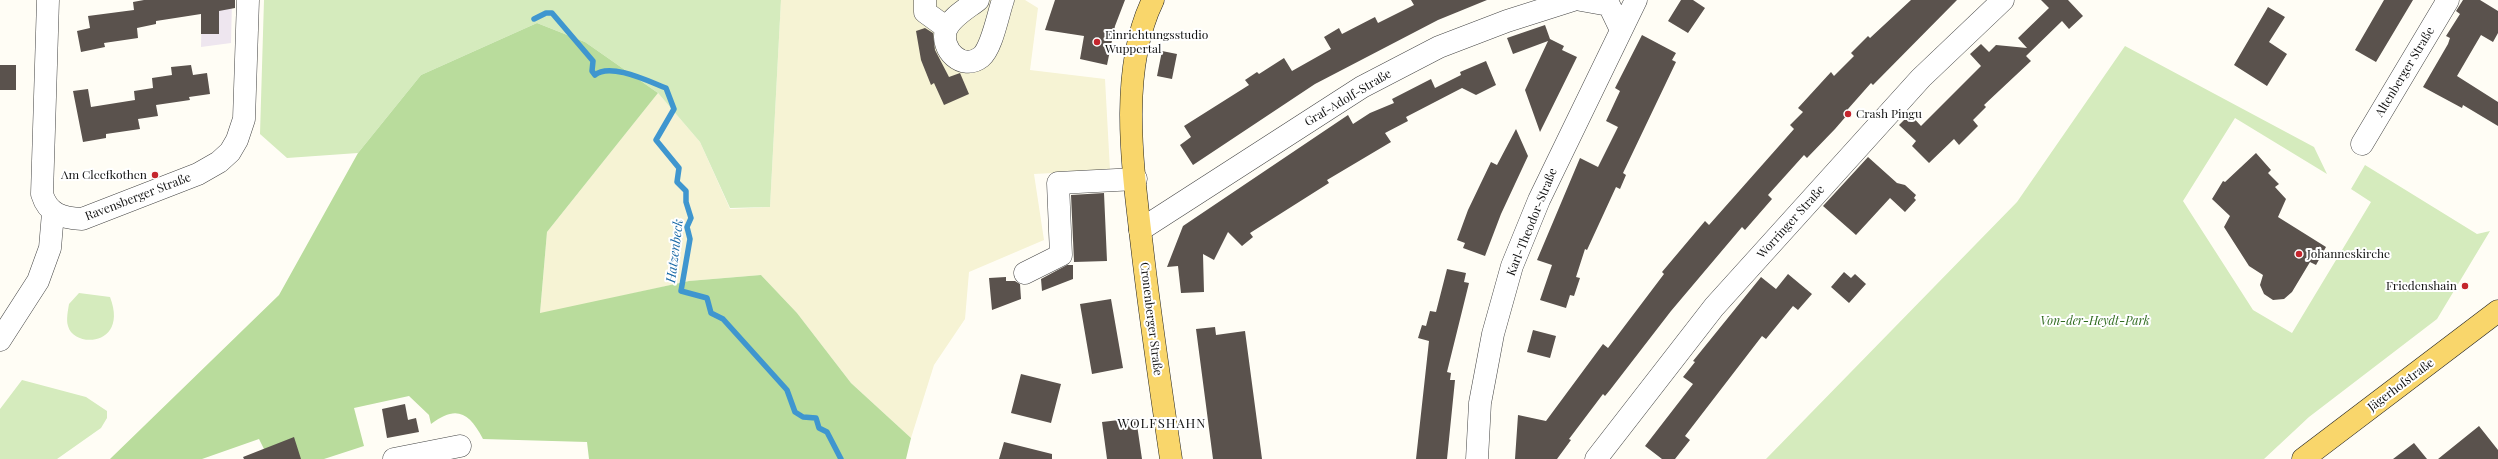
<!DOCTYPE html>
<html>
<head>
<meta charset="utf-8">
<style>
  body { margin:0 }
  canvas { display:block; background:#fffdf5 }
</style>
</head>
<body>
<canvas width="2498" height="459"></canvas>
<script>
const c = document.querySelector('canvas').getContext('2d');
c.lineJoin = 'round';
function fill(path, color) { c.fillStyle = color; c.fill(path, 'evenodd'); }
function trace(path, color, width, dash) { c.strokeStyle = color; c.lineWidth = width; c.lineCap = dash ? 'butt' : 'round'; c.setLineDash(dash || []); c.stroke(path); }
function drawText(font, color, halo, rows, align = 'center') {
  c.font = font + ' "Playfair Display",serif'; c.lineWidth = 4; c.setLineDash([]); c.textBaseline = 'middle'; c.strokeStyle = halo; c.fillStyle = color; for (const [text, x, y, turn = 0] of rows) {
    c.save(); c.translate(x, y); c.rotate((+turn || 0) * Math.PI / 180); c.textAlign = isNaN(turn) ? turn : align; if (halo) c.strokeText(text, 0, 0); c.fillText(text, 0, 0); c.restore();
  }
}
fill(new Path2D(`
  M 202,0 L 232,0 L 231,43 L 201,47 Z`), '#eee6ef');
fill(new Path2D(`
  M 781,0 L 1025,0 L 1038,8 L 1030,70 L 1105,79 L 1110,170 L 1034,174 L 1044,240 L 969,272 L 965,319 L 934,365 L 911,438 L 851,383 L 797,313 L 761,275 L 689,281 L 540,314 L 547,232 L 658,93 L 700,142 L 730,209 L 770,207 Z`), '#f6f3d4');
fill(new Path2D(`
  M 264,0 L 781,0 L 770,207 L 730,208 L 700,142 L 658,93 L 585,42 L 537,23 L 421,75 L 358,153 L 287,158 L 260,134 Z
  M 2125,46 L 2314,147 L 2327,174 L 2235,118 L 2183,201 L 2253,310 L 2292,333 L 2371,202 L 2351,189 L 2365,165 L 2477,234 L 2490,231 L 2437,319 L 2309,417 L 2264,459 L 1766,459 L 2017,202 Z
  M 79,293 L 110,297 C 129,346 74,349 68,326 C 66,320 68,310 69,304 Z
  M 22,380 L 86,397 L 107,411 L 107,418 L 101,428 L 57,459 L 0,459 L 0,409 Z`), '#d5ebbd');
fill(new Path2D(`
  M 537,23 L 585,42 L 658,93 L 547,232 L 540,313 L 689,281 L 761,275 L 797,313 L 851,383 L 911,438 L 906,459 L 589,459 L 587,442 L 483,439 C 469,412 456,405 431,424 L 429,415 L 409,396 L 354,408 L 364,446 L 324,459 L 269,459 L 259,439 L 202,459 L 110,459 L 279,295 L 358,153 L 421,75 Z`), '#b9dc9c');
trace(new Path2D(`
  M 534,19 L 546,13 L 552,13 L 593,61 L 592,71 L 595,75 C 610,62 650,82 666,88 L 674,109 L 656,140 L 679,168 L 677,182 L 686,191 L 686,202 L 691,218 L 687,227 L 690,239 L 681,291 L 707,298 L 711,313 L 723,319 L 787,390 L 795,412 L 803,417 L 816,418 L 819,428 L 827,432 L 841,459`), '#3f96cf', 5.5);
fill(new Path2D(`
  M 144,0 L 235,0 L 235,8 L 219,11 L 219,34 L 201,34 L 201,14 L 156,21 L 156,24 L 137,28 L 138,38 L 104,43 L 105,47 L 81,52 L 77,31 L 90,28 L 88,16 L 134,10 L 133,2 Z
  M 1055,0 L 1125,0 L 1115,26 L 1107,65 L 1080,59 L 1084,36 L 1045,30 Z
  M 1411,0 L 1487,0 L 1438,20 L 1315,84 L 1193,165 L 1180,145 L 1191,137 L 1184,126 L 1249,85 L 1245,80 L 1257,72 L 1259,74 L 1284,58 L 1292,71 L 1331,49 L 1324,37 L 1339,28 L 1342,34 L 1375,17 L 1378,23 L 1414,5 Z
  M 1681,0 L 1693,0 L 1705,8 L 1688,33 L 1668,21 Z
  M 1911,0 L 1957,0 L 1873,85 L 1871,83 L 1848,109 L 1848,114 L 1835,129 L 1807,158 L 1804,155 L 1768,195 L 1772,199 L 1745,230 L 1742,227 L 1671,311 L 1610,390 L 1605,396 L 1603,394 L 1569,439 L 1571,440 L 1557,459 L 1515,459 L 1518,415 L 1546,421 L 1603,344 L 1608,348 L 1664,274 L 1662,272 L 1705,221 L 1709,225 L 1794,129 L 1790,125 L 1803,112 L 1798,108 L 1831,72 L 1834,76 L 1854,56 L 1851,53 L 1868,36 L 1870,38 Z
  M 2041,0 L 2068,0 L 2083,16 L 2069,29 L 2062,21 L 2026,56 L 2031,61 L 1984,105 L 1986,107 L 1973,120 L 1978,126 L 1959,145 L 1954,139 L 1929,163 L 1912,146 L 1916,141 L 1899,125 L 1910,114 L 1921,126 L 1981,66 L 1970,54 L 1981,44 L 1989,52 L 1996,45 L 2027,48 L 2018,38 L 2049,8 Z
  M 2384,0 L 2413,0 L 2376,62 L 2355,50 Z
  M 2463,0 L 2480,0 L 2498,11 L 2498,33 L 2493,42 L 2481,35 L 2457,76 L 2498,102 L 2498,126 L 2463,105 L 2462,108 L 2423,87 L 2448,44 L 2450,38 L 2446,36 L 2460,14 L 2456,11 Z
  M 2268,7 L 2285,17 L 2269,42 L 2287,54 L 2267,86 L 2234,65 Z
  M 1545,25 L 1550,39 L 1564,46 L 1562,50 L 1577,57 L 1540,132 L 1525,90 L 1548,41 L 1513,54 L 1507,38 Z
  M 925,28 L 933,33 L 935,50 L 949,77 L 960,73 L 969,94 L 944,105 L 934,83 L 931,85 L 921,60 L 916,31 Z
  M 1642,35 L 1676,53 L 1672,60 L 1676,62 L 1623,173 L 1626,175 L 1620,189 L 1616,187 L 1587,250 L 1585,249 L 1576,277 L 1580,278 L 1574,296 L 1570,295 L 1566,308 L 1540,300 L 1552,265 L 1537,260 L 1580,158 L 1598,167 L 1618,127 L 1606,121 L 1620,91 L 1615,88 Z
  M 1162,51 L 1177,54 L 1172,79 L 1157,76 Z
  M 1486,61 L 1496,85 L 1476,95 L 1462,88 L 1406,117 L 1408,121 L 1385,133 L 1391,142 L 1327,180 L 1329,183 L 1250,233 L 1253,237 L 1242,246 L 1228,232 L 1214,260 L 1203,254 L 1204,292 L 1181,293 L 1178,266 L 1167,267 L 1183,226 L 1348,115 L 1353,124 L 1370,113 L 1394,103 L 1392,99 L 1431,79 L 1435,88 L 1461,75 L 1460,72 Z
  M 0,65 L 16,65 L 16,90 L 0,90 Z
  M 191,65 L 193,75 L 207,73 L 210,94 L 189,97 L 190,100 L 156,105 L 158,116 L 138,119 L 140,129 L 106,134 L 106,138 L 83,142 L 73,91 L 88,89 L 91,107 L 135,100 L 134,91 L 153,88 L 152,78 L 172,75 L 171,67 Z
  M 1516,129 L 1528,156 L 1501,214 L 1485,256 L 1463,248 L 1465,243 L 1457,240 L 1468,210 L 1491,162 L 1497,165 Z
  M 2256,153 L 2271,170 L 2268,173 L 2279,184 L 2275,187 L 2286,199 L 2278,217 L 2326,247 L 2316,265 L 2310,262 L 2292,292 L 2284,299 L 2273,300 L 2264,294 L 2260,285 L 2263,275 L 2249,266 L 2224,227 L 2230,216 L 2212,199 L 2223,181 L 2225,182 Z
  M 1868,157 L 1897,183 L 1905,185 L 1916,195 L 1914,198 L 1916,200 L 1905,212 L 1890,198 L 1856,235 L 1823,206 Z
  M 1104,193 L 1107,261 L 1074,262 L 1071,195 Z
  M 1067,265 L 1073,265 L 1073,279 L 1042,291 L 1041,279 Z
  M 1447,269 L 1466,273 L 1464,282 L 1469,283 L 1447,372 L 1451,373 L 1450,380 L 1455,380 L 1447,459 L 1416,459 L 1429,341 L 1418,338 L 1422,325 L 1426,326 L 1430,311 L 1436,312 Z
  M 1844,272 L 1851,278 L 1855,274 L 1866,284 L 1849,303 L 1831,287 Z
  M 1788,274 L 1812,294 L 1798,310 L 1793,306 L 1766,339 L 1762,336 L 1685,436 L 1690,440 L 1675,459 L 1662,459 L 1645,446 L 1693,384 L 1683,377 L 1695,362 L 1693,361 L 1761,277 L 1776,289 Z
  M 1006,277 L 1006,281 L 1015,281 L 1020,284 L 1021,299 L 992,310 L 989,278 Z
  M 1111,299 L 1123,368 L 1092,374 L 1080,304 Z
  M 1215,327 L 1216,335 L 1245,331 L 1262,459 L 1213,459 L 1196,329 Z
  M 1533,330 L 1556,336 L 1550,358 L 1527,352 Z
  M 1021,374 L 1061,384 L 1051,423 L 1011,413 Z
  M 405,404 L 408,420 L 416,418 L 419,432 L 387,438 L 382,409 Z
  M 1136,418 L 1142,459 L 1107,459 L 1102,422 Z
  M 2479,426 L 2498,450 L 2498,459 L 2438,459 Z
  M 294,437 L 301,459 L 244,459 L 243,457 Z
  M 1004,442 L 1052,454 L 1052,459 L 999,459 Z
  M 2414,443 L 2427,459 L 2393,459 Z`), '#5a524d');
const minor = new Path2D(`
  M 48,0 L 42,194 C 48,214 62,218 82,219 L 198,174 L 219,162 L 230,152 L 237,140 L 244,119 L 248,0
  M 925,0 L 925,12 L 947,28
  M 978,0 C 968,8 951,17 946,30 C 940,49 962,72 981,57 C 992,48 998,14 1003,0
  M 1581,0 L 1609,5 L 1621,30
  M 2362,144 L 2448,0
  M 1140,230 L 1362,87 L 1439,47 L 1507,21 L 1573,0
  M 1025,273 L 1061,255 L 1058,183 L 1136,179
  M 0,340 L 38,281 L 50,248 L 53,213
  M 394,459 L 460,446
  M 1477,459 L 1480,403 L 1493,334 L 1512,266 L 1539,200 L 1636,0
  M 1596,459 L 1714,307 L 1921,78 L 2003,0`);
const major = new Path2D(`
  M 1153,0 C 1117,74 1134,176 1143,255 C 1151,323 1161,391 1171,459
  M 2303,459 L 2498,311`);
trace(minor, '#444', 23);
trace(major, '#222', 23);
trace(minor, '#fff', 22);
trace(major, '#f9d66b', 22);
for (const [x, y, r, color] of [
  [1097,42,4,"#c4262e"],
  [1848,114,4,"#c4262e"],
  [155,175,4,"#c4262e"],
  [2299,254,4,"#c4262e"],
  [2465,286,4,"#c4262e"]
]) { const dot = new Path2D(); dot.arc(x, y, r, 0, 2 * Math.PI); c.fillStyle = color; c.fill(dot); trace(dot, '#fff', 1.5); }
drawText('12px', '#111', '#fff', [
  ["Einrichtungsstudio",1105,35],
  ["Wuppertal",1105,49],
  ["Crash Pingu",1856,114],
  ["Am Cleefkothen",147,175,"right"],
  ["Johanneskirche",2307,254],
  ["Friedenshain",2457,286,"right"]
], 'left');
drawText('12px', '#111', '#fff', [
  ["Altenberger Straße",2405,72,-59],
  ["Graf-Adolf-Straße",1348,98,-31],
  ["Ravensberger Straße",138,197,-21],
  ["Karl-Theodor-Straße",1532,222,-68],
  ["Worringer Straße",1791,222,-48],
  ["Cronenberger Straße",1151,319,83],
  ["Jägerhofstraße",2401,385,-37]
]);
drawText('italic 12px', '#2f6b1f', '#fff', [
  ["Von-der-Heydt-Park",2095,321]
]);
drawText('italic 13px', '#1768a6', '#fff', [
  ["Hatzenbeck",675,251,-83]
]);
c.letterSpacing = '1px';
drawText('13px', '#111', '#fff', [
  ["WOLFSHAHN",1162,424]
]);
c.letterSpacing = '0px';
</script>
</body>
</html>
